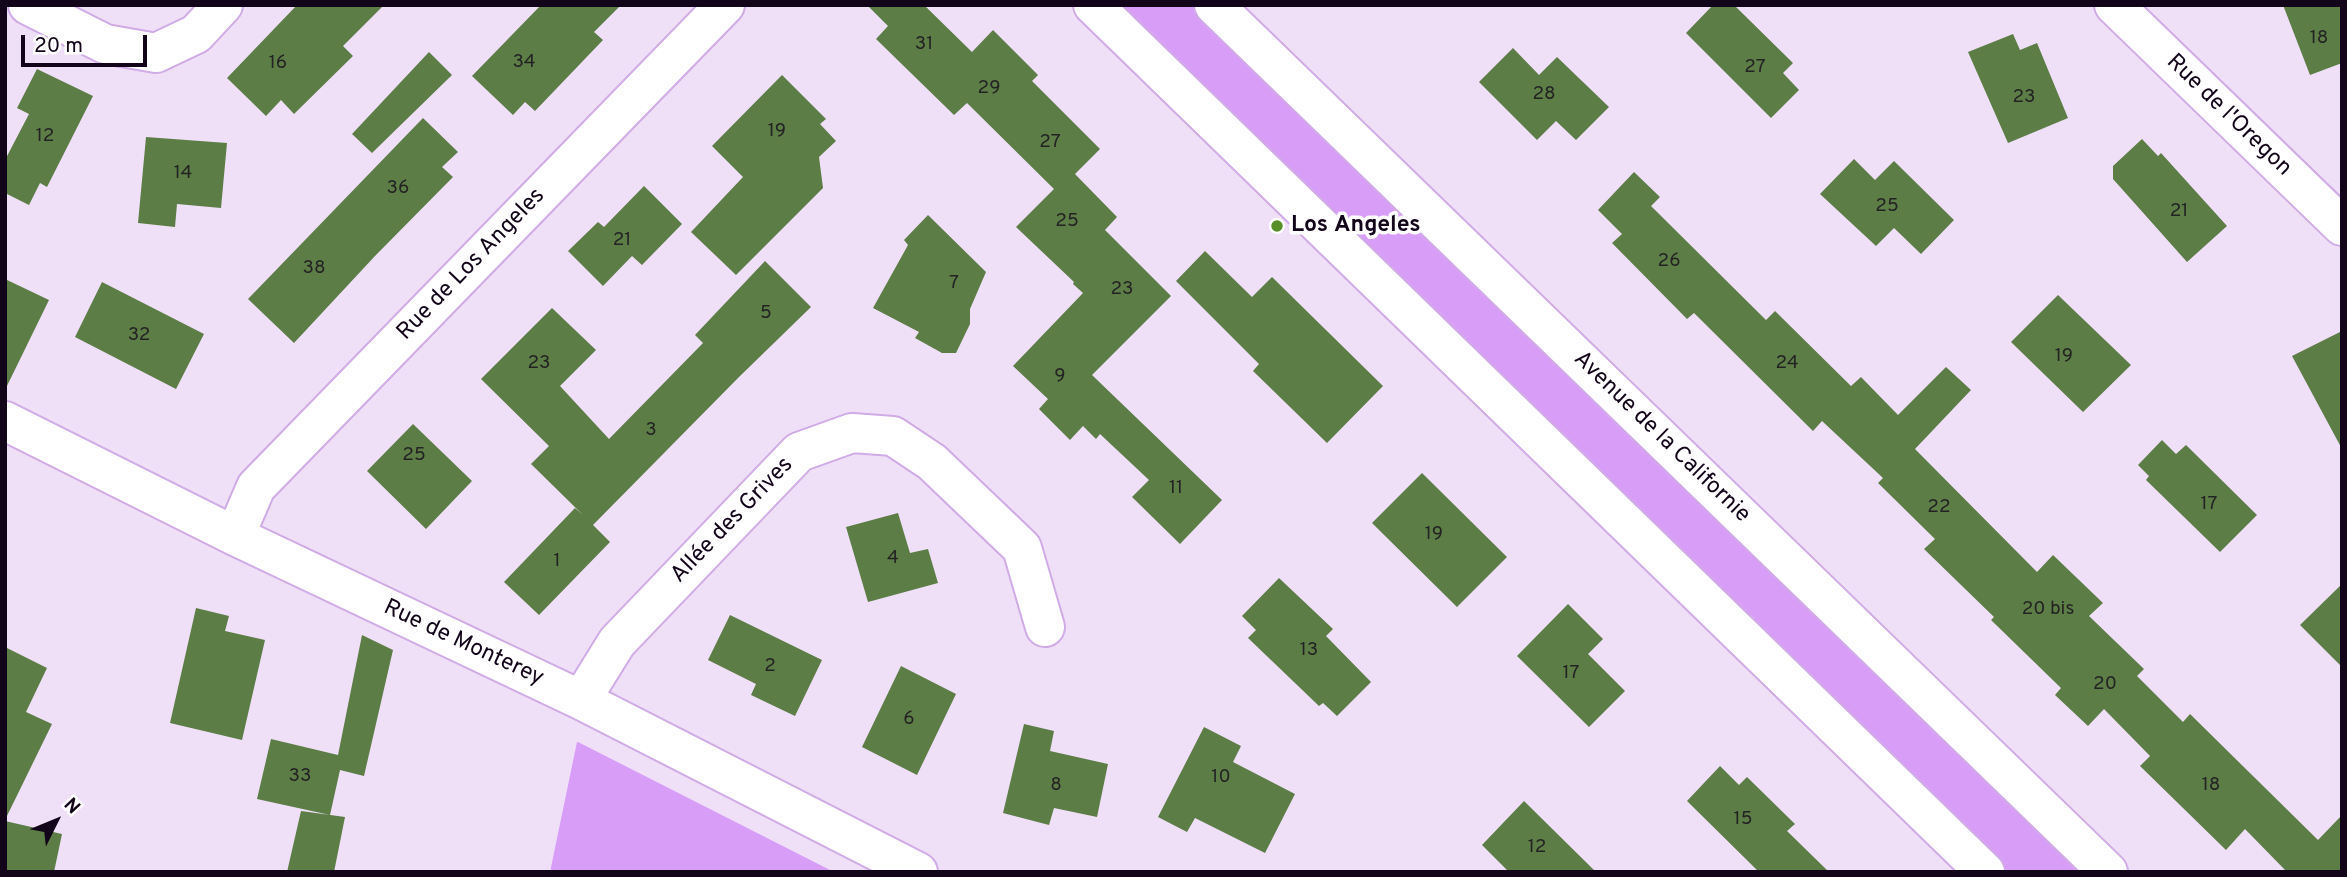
<!DOCTYPE html>
<html>
<head>
<meta charset="utf-8">
<style>
  body { margin:0 }
  #map { position:relative; width:2347px; height:877px; overflow:hidden; background:#efe0f8; font-family:Overpass,sans-serif }
  canvas { display:block }
  .frame { position:absolute; inset:0; border:7px solid #120519; pointer-events:none }
  .north { position:absolute; left:21px; top:786px; width:70px; height:70px; -webkit-text-stroke:5px #fff; paint-order:stroke; rotate:47deg; font-size:19px; font-weight:700; line-height:28px; text-align:center; color:#120519 }
  .north::after { content:''; display:block; margin:auto; width:24px; height:32px; background:#120519; clip-path:polygon(50% 0,100% 100%,50% 72%,0 100%) }
  .scale { position:absolute; left:21px; top:35px; width:126px; height:32px; box-sizing:border-box; border:4px solid #120519; border-top:0; padding-left:9px; font-size:21px; line-height:24px; white-space:nowrap; color:#120519; -webkit-text-stroke:5px #fff; paint-order:stroke }
</style>
</head>
<body>
<div id="map">
<canvas width="2347" height="877"></canvas>
<div class="frame"></div>
<div class="north">N</div>
<div class="scale">20 m</div>
</div>
<script>
const c = document.querySelector('canvas').getContext('2d');
c.lineJoin = 'round';
function fill(path, color) { c.fillStyle = color; c.fill(path, 'evenodd'); }
function trace(path, color, width, dash) { c.strokeStyle = color; c.lineWidth = width; c.lineCap = dash ? 'butt' : 'round'; c.setLineDash(dash || []); c.stroke(path); }
function drawText(font, color, halo, rows, align = 'center') {
  c.font = font + ' Overpass,sans-serif'; c.lineWidth = 7; c.setLineDash([]); c.textBaseline = 'middle'; c.strokeStyle = halo; c.fillStyle = color; for (const [text, x, y, turn = 0] of rows) {
    c.save(); c.translate(x, y); c.rotate((+turn || 0) * Math.PI / 180); c.textAlign = isNaN(turn) ? turn : align; if (halo) c.strokeText(text, 0, 0); c.fillText(text, 0, 0); c.restore();
  }
}
fill(new Path2D(`
  M 1117,5 L 1196,5 L 2084,872 L 2006,872 Z
  M 577,742 L 578,742 L 834,872 L 550,872 Z`), '#d89ef7');
fill(new Path2D(`
  M 297,5 L 384,5 L 343,46 L 353,56 L 294,114 L 281,100 L 266,116 L 227,78 Z
  M 541,5 L 621,5 L 594,32 L 603,40 L 535,111 L 525,102 L 513,115 L 472,76 Z
  M 867,5 L 924,5 L 972,52 L 993,30 L 1038,75 L 1032,81 L 1100,149 L 1075,174 L 1117,217 L 1105,230 L 1171,296 L 1092,375 L 1222,500 L 1180,544 L 1132,497 L 1149,480 L 1100,434 L 1096,439 L 1083,426 L 1070,440 L 1039,409 L 1048,399 L 1013,366 L 1083,293 L 1073,284 L 1074,282 L 1016,227 L 1054,189 L 967,103 L 954,115 L 876,39 L 888,26 Z
  M 1713,5 L 1734,5 L 1793,63 L 1783,73 L 1799,90 L 1771,118 L 1686,33 Z
  M 2283,5 L 2342,5 L 2342,63 L 2310,75 Z
  M 2013,34 L 2020,50 L 2037,43 L 2068,118 L 2008,143 L 1968,52 Z
  M 1513,48 L 1539,75 L 1557,57 L 1609,107 L 1576,140 L 1556,121 L 1537,140 L 1479,82 Z
  M 429,52 L 452,75 L 372,153 L 352,134 Z
  M 37,69 L 93,96 L 47,187 L 40,183 L 29,205 L 5,193 L 5,160 L 29,114 L 17,108 Z
  M 782,75 L 826,119 L 820,124 L 836,141 L 819,157 L 823,188 L 736,275 L 691,232 L 743,177 L 712,146 Z
  M 423,118 L 458,152 L 442,167 L 453,177 L 375,256 L 294,343 L 248,299 Z
  M 146,137 L 227,143 L 221,208 L 177,204 L 175,227 L 138,223 Z
  M 2142,139 L 2158,156 L 2161,153 L 2227,226 L 2187,262 L 2113,179 L 2113,166 Z
  M 1854,159 L 1875,180 L 1894,161 L 1954,220 L 1921,254 L 1894,228 L 1876,246 L 1820,194 Z
  M 1634,172 L 1660,197 L 1651,206 L 1766,320 L 1775,311 L 1851,386 L 1861,377 L 1898,415 L 1946,367 L 1971,390 L 1915,449 L 2037,572 L 2053,555 L 2103,603 L 2089,616 L 2144,669 L 2137,676 L 2183,722 L 2190,714 L 2318,840 L 2342,815 L 2342,872 L 2287,872 L 2245,829 L 2226,850 L 2140,766 L 2150,756 L 2104,709 L 2088,726 L 2055,695 L 2061,688 L 1991,620 L 1994,617 L 1924,549 L 1935,539 L 1878,483 L 1883,478 L 1822,421 L 1813,431 L 1694,313 L 1687,319 L 1612,243 L 1622,234 L 1598,210 Z
  M 644,186 L 682,224 L 642,265 L 632,256 L 603,286 L 568,251 L 598,222 L 604,227 Z
  M 928,215 L 986,272 L 970,309 L 970,324 L 956,353 L 942,353 L 915,338 L 919,332 L 873,308 L 908,245 L 904,240 Z
  M 1205,251 L 1252,297 L 1272,277 L 1383,386 L 1327,443 L 1253,371 L 1259,364 L 1176,281 Z
  M 765,261 L 811,307 L 739,377 L 593,525 L 610,542 L 539,615 L 504,582 L 575,508 L 583,515 L 531,464 L 549,446 L 481,379 L 552,308 L 596,350 L 560,386 L 609,439 L 703,343 L 695,335 Z
  M 5,279 L 49,300 L 5,390 Z
  M 102,282 L 204,334 L 176,389 L 75,337 Z
  M 2058,295 L 2131,365 L 2083,412 L 2011,342 Z
  M 2342,331 L 2342,449 L 2292,356 Z
  M 413,424 L 472,481 L 426,529 L 367,471 Z
  M 2162,440 L 2176,454 L 2186,445 L 2257,515 L 2220,552 L 2146,480 L 2149,476 L 2138,465 Z
  M 1422,473 L 1507,557 L 1457,607 L 1372,523 Z
  M 898,513 L 910,553 L 928,549 L 938,583 L 868,602 L 846,527 Z
  M 1279,578 L 1333,629 L 1326,636 L 1371,682 L 1337,716 L 1323,703 L 1319,706 L 1248,638 L 1256,630 L 1242,616 Z
  M 2342,584 L 2342,667 L 2300,625 Z
  M 1568,604 L 1603,639 L 1588,654 L 1625,691 L 1589,727 L 1517,656 Z
  M 196,608 L 229,616 L 225,631 L 265,640 L 242,740 L 170,723 Z
  M 730,615 L 822,660 L 795,716 L 751,695 L 756,684 L 708,660 Z
  M 362,635 L 393,650 L 364,776 L 340,770 L 330,815 L 257,799 L 271,739 L 338,755 Z
  M 5,647 L 47,668 L 26,712 L 52,724 L 5,820 Z
  M 901,666 L 956,694 L 917,775 L 862,747 Z
  M 1024,724 L 1054,731 L 1050,751 L 1108,764 L 1097,817 L 1054,808 L 1049,825 L 1003,813 Z
  M 1204,727 L 1241,746 L 1233,762 L 1295,794 L 1265,853 L 1195,818 L 1187,832 L 1158,817 Z
  M 1720,766 L 1739,785 L 1747,777 L 1795,824 L 1787,831 L 1829,872 L 1759,872 L 1687,801 Z
  M 1524,801 L 1596,872 L 1509,872 L 1482,845 Z
  M 301,811 L 345,817 L 334,872 L 287,872 Z
  M 5,821 L 62,834 L 54,872 L 5,872 Z`), '#5c7d45');
const minor = new Path2D(`
  M 28,5 L 105,44 L 156,53 L 196,34 L 223,5
  M 1093,5 L 1985,872
  M 1214,5 L 2108,872
  M 2114,5 L 2342,226
  M 5,421 L 235,536 L 581,700 L 918,872
  M 235,536 L 256,487 L 725,5
  M 581,700 L 617,642 L 799,452 L 852,433 L 893,436 L 932,462 L 1022,548 L 1045,627`);
trace(minor, '#d0abe5', 42);
trace(minor, '#fff', 38);
for (const [x, y, r, color] of [
  [1277,226,7,"#598f29"]
]) { const dot = new Path2D(); dot.arc(x, y, r, 0, 2 * Math.PI); c.fillStyle = color; c.fill(dot); trace(dot, '#fff', 2.5); }
drawText('19px', '#242324', null, [
  ["18",2319,39],
  ["31",924,45],
  ["34",524,63],
  ["16",278,64],
  ["27",1755,68],
  ["29",989,89],
  ["28",1544,95],
  ["23",2024,98],
  ["19",777,132],
  ["12",45,137],
  ["27",1050,143],
  ["14",183,174],
  ["36",398,189],
  ["25",1887,207],
  ["21",2179,212],
  ["25",1067,222],
  ["21",622,241],
  ["26",1669,262],
  ["38",314,269],
  ["7",954,284],
  ["23",1122,290],
  ["5",766,314],
  ["32",139,336],
  ["19",2064,357],
  ["23",539,364],
  ["24",1787,364],
  ["9",1060,377],
  ["3",651,431],
  ["25",414,456],
  ["11",1176,489],
  ["17",2209,505],
  ["22",1939,508],
  ["19",1434,535],
  ["4",893,559],
  ["1",557,562],
  ["20 bis",2048,610],
  ["13",1309,651],
  ["2",770,667],
  ["17",1571,674],
  ["20",2105,685],
  ["6",909,720],
  ["33",300,777],
  ["10",1221,778],
  ["8",1056,786],
  ["18",2211,786],
  ["15",1743,820],
  ["12",1537,848]
]);
drawText('23px', '#120519', '#fff', [
  ["Rue de l'Oregon",2228,116,44],
  ["Rue de Los Angeles",472,265,-46],
  ["Avenue de la Californie",1661,438,44],
  ["Allée des Grives",733,521,-46],
  ["Rue de Monterey",463,644,25]
]);
drawText('bold 23px', '#120519', '#fff', [
  ["Los Angeles",1291,226]
], 'left');
</script>
</body>
</html>
